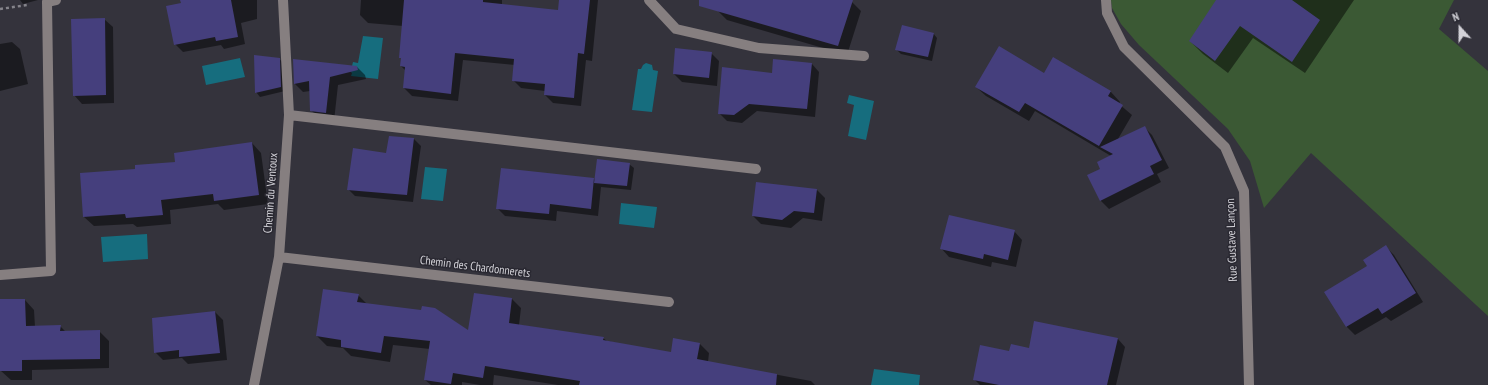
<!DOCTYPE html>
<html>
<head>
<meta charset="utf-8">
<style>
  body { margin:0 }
  #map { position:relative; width:1488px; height:385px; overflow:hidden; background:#34333c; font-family:"PT Sans Narrow",sans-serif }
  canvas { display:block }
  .north { position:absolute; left:1440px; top:8px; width:40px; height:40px; -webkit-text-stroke:3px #2a2932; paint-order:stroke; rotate:339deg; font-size:11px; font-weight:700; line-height:16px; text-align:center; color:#d3d2d8 }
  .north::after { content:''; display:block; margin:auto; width:14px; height:18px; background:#d3d2d8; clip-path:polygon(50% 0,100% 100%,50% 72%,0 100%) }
</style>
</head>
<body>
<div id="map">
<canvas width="1488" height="385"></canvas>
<div class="north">N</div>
</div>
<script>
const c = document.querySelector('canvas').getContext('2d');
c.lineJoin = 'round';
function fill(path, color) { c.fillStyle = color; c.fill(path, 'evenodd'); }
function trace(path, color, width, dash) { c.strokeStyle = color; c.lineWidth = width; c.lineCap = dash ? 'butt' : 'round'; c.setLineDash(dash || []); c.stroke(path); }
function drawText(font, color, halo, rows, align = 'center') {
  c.font = font + ' "PT Sans Narrow",sans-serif'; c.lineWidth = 3; c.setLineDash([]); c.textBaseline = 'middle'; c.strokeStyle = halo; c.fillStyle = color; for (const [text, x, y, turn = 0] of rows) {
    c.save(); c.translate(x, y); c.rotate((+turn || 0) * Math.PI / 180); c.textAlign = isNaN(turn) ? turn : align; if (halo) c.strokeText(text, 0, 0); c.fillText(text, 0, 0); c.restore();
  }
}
fill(new Path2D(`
  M 1111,0 L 1454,0 L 1439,29 L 1488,71 L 1488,316 L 1311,153 L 1264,208 L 1250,161 L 1228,129 L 1139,45 L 1121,24 L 1112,8 Z`), '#3b5934');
fill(new Path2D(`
  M 363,36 L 383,38 L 378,79 L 351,76 L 352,73 L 348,70 L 352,66 L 353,62 L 358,63 Z
  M 240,58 L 245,77 L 206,85 L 202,66 Z
  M 646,63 L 652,65 L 653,70 L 658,71 L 652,112 L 632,110 L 638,69 L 641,69 L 643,65 Z
  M 849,95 L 874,101 L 866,140 L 848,136 L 854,105 L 847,103 Z
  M 425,167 L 447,169 L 443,201 L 421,199 Z
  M 621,203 L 657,207 L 654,228 L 619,224 Z
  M 147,234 L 148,259 L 103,262 L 101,237 Z
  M 874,369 L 920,375 L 919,385 L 871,385 Z`), '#166d7e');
fill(new Path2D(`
  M 20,0 L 38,0 L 23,4 Z
  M 181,0 L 257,0 L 257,19 L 241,23 L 245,44 L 224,49 L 221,45 L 183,52 L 175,44 L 182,4 Z
  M 361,0 L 502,0 L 502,5 L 559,11 L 560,0 L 598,0 L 592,61 L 586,60 L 581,106 L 553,103 L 545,95 L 545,91 L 521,88 L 513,80 L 515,65 L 463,60 L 458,101 L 412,96 L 404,88 L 406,71 L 401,66 L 402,59 L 400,57 L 403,26 L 368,23 L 360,15 Z
  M 722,0 L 846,0 L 852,2 L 861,11 L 847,55 L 727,20 L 718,11 Z
  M 1218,0 L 1354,0 L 1305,73 L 1253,38 L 1228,73 L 1203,54 L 1190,41 Z
  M 104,19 L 113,27 L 114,103 L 82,104 L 74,95 Z
  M 933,33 L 937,38 L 932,61 L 901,54 L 896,49 Z
  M 12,42 L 20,49 L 28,84 L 0,91 L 0,44 Z
  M 711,53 L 719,61 L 717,86 L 682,82 L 674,74 Z
  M 279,59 L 284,63 L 285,91 L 260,97 L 256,92 Z
  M 1053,59 L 1111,92 L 1120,102 L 1119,104 L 1132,115 L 1118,139 L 1144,127 L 1152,135 L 1169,168 L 1157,174 L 1161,182 L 1109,209 L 1101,201 L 1089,175 L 1102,169 L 1111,156 L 1035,111 L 1029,121 L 986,96 L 976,87 L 1044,74 Z
  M 294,60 L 357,67 L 365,75 L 366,79 L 338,85 L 334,121 L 320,119 L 311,110 L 310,91 L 303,92 L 295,84 Z
  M 812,64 L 819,72 L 815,117 L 757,111 L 742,123 L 727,121 L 719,113 L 773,74 Z
  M 414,139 L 421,146 L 413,202 L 355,196 L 348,189 L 387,154 Z
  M 252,143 L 261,153 L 268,204 L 224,210 L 218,204 L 170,210 L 171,224 L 137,227 L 133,224 L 94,226 L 84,217 L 81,174 L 136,170 L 176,162 Z
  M 629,164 L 634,168 L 631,190 L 601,187 L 598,216 L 557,211 L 556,221 L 505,216 L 497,208 L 594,179 L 596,181 Z
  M 817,190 L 825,198 L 822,221 L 803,218 L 791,228 L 761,224 L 753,216 Z
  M 1014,231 L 1022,240 L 1016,267 L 992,262 L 991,267 L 949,257 L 941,248 Z
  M 1386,247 L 1394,255 L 1423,302 L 1391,321 L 1386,317 L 1355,335 L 1346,326 L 1368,267 Z
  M 358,295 L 368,305 L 469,331 L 512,299 L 521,308 L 519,325 L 603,338 L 607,341 L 671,354 L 700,344 L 709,353 L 708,362 L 811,381 L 815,385 L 558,385 L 494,375 L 493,385 L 480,385 L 462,382 L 462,385 L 431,385 L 425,380 L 430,349 L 393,345 L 390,362 L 351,356 L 343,348 L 327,346 L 317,336 Z
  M 25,300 L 34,310 L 35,327 L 60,326 L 66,332 L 99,331 L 109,341 L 109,368 L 32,370 L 32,380 L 11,380 L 1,371 L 0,327 Z
  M 215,312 L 223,320 L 227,360 L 188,364 L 182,358 L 163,360 L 155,352 Z
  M 1118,339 L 1125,347 L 1116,385 L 980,385 L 974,379 L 1010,352 Z`), '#0007');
fill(new Path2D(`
  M 180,0 L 231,0 L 238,37 L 216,41 L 215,37 L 174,45 L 166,6 L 181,3 Z
  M 404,0 L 483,0 L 483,2 L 558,10 L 559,0 L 590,0 L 584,54 L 578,53 L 574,98 L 544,95 L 545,84 L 512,81 L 514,59 L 455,53 L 451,94 L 403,88 L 405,67 L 400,66 L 401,58 L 399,58 Z
  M 699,0 L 853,0 L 838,46 L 699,6 Z
  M 1216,0 L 1292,0 L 1320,20 L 1292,62 L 1240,26 L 1215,61 L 1189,41 Z
  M 105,18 L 106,95 L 73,96 L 71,19 Z
  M 902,25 L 934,33 L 928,57 L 895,50 Z
  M 999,46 L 1044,73 L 1053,57 L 1111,91 L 1108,96 L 1123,105 L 1099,146 L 1025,103 L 1019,112 L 975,87 Z
  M 675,48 L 712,52 L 709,78 L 673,74 Z
  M 254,55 L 280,58 L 281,87 L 255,93 Z
  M 293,59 L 357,66 L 358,70 L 330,77 L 326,113 L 310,111 L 309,81 L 294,84 Z
  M 773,59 L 812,63 L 807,109 L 749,104 L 734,115 L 718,114 L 722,67 L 772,73 Z
  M 1145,126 L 1162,160 L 1150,166 L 1154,174 L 1100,201 L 1087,175 L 1100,169 L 1097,162 L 1113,154 L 1100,147 Z
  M 389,136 L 414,138 L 407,195 L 347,190 L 353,148 L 386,153 Z
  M 252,142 L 259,195 L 214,201 L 213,194 L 161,200 L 163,215 L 126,218 L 125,214 L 83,217 L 80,173 L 135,169 L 135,165 L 175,162 L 174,153 Z
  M 597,159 L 630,163 L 627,186 L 594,183 Z
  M 501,168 L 594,178 L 591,209 L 550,204 L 549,214 L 496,209 Z
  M 756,182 L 817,189 L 814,213 L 794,211 L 782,220 L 752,216 Z
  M 949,215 L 1015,230 L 1008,260 L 984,254 L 983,259 L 940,249 Z
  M 1386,245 L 1416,293 L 1382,314 L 1378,308 L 1346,327 L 1324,292 L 1367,266 L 1363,260 Z
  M 323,289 L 359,294 L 357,302 L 421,310 L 422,306 L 435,308 L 468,330 L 474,293 L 512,298 L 509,323 L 604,337 L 603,340 L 671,352 L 673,338 L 700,343 L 697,359 L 777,374 L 776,385 L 579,385 L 580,381 L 485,366 L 483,378 L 453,373 L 451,384 L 424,380 L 430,341 L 384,336 L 381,353 L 341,347 L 341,340 L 316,336 Z
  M 0,299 L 25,299 L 26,326 L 61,325 L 60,331 L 100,330 L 100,359 L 22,360 L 22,371 L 0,371 Z
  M 215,311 L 220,353 L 179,357 L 179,350 L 154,353 L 152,318 Z
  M 1034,321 L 1118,338 L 1107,385 L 999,385 L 973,380 L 980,345 L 1009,351 L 1011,344 L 1029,348 Z`), '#453f7d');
trace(new Path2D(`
  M 0,9 L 27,5`), '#85848b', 2.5, [3, 3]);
trace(new Path2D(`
  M 649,0 L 676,29 L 759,48 L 864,56
  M 1106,0 L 1107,13 L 1124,47 L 1225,147 L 1244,191 L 1249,385
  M 289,115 L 756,169
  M 279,257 L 669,302
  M 0,275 L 51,271 L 47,2 L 56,0
  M 254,385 L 279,257 L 289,115 L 283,0`), '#867f80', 10);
drawText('12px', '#d3d2d8', '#2a2932', [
  ["Chemin du Ventoux",271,193,-86],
  ["Rue Gustave Lançon",1232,240,-92],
  ["Chemin des Chardonnerets",475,267,7]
]);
</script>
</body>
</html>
